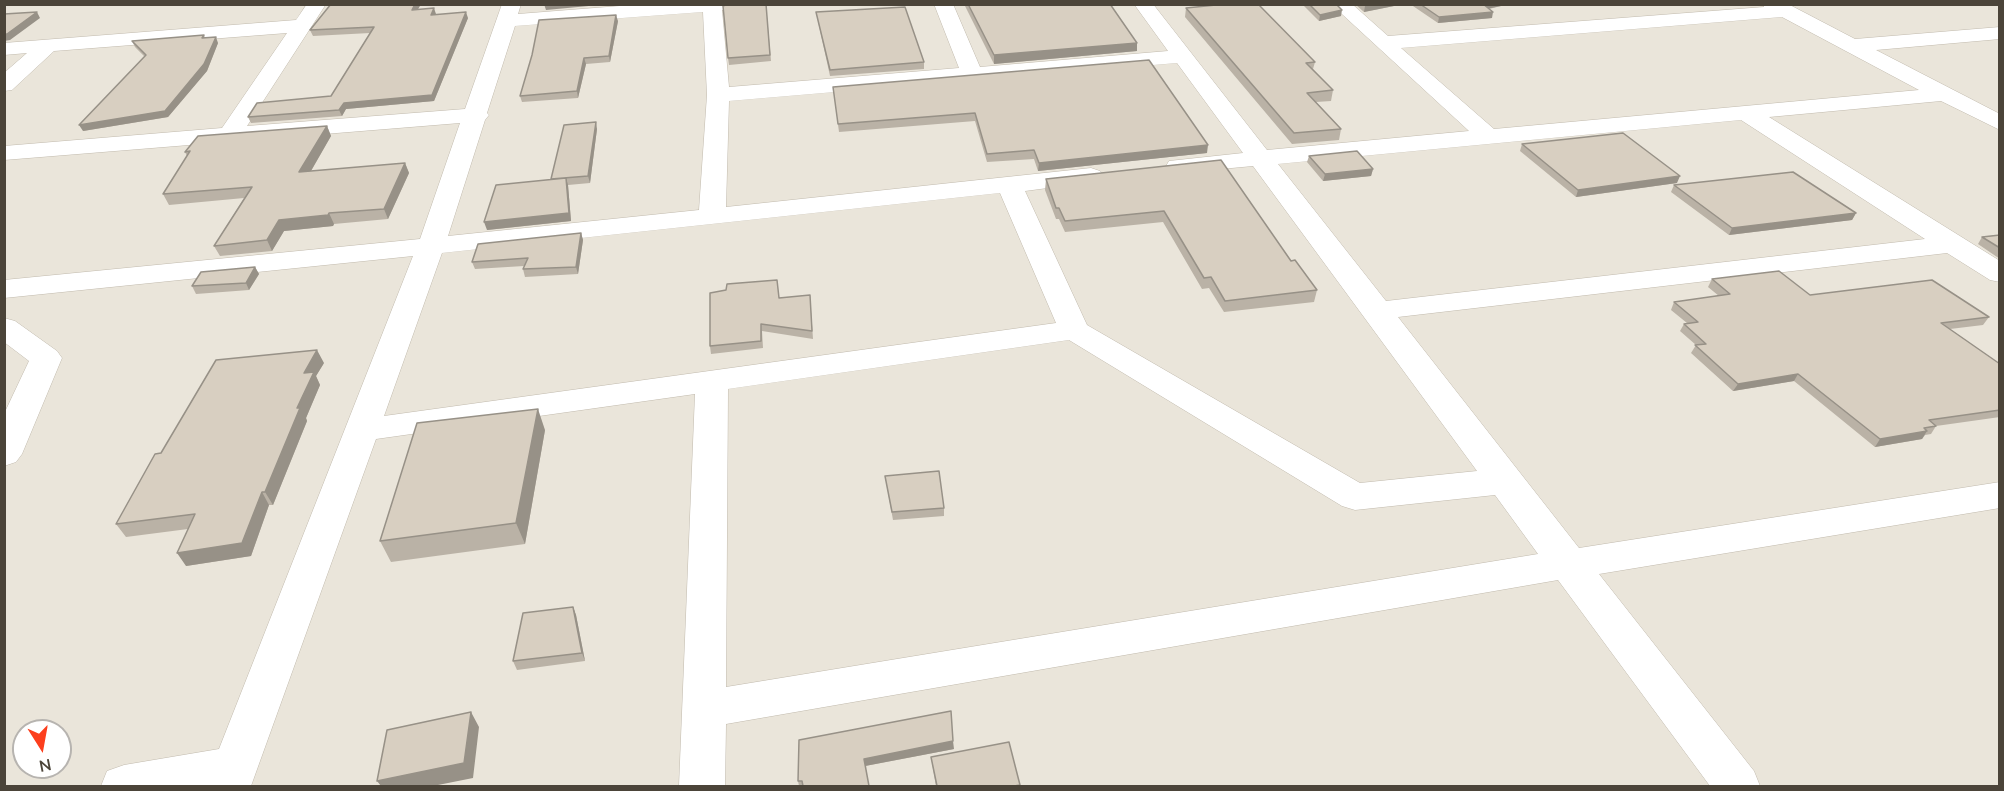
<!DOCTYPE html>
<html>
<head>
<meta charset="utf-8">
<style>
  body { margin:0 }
  #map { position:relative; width:2004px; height:791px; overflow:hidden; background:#f6f3ec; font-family:"Nunito Sans",sans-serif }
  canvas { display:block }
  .frame { position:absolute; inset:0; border:6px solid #4b4439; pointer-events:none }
  .north { position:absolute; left:12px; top:719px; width:60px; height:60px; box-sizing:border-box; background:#fff; border:2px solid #b7b4b0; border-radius:50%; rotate:169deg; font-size:16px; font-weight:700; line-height:24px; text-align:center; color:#4b4439 }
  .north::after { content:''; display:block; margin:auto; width:21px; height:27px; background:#fc3f1d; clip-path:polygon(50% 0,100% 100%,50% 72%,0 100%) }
</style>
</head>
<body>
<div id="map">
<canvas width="2004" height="791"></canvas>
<div class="frame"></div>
<div class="north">N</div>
</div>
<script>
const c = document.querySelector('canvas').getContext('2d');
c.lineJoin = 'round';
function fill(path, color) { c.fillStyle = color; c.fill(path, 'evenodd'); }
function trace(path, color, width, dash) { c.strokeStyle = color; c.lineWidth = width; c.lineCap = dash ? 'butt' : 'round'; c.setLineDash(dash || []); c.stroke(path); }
fill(new Path2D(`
  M 5,5 L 1999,5 L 1999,786 L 5,786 ZM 24,731 L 60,731 L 60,767 L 24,767 Z`), '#eae5da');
const minor = new Path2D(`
  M 307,4 L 326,4 L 247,126 L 465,109 L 502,4 L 521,4 L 518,14 L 645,4 L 737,4 L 735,8 L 722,10 L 729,87 L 959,68 L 934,4 L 953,4 L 980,67 L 1168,51 L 1134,4 L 1153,4 L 1267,150 L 1469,131 L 1331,4 L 1352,4 L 1388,36 L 1764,7 L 1763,4 L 1788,4 L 1855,39 L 2000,27 L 2000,39 L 1876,50 L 2000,114 L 2000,130 L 1941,101 L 1769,117 L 2000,261 L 2000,282 L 1990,280 L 1947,253 L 1398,317 L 1579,548 L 2000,482 L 2000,508 L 1599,574 L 1754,771 L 1760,786 L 1710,786 L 1558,580 L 726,724 L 725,786 L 679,786 L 695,394 L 376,439 L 251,786 L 101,786 L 107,771 L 124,765 L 219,749 L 413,256 L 4,298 L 4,280 L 420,239 L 460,123 L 4,160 L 4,146 L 222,128 L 287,33 L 54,51 L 12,90 L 4,91 L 4,73 L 27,53 L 4,55 L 4,43 L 296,20 ZM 703,12 L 707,95 L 699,210 L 448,236 L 485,120 L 489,115 L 487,113 L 515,26 ZM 1782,17 L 1919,90 L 1494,129 L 1401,48 ZM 1177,63 L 1243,153 L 1169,161 L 1166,166 L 1169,171 L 1178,173 L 1253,166 L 1477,471 L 1360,483 L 1087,325 L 1025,191 L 1100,181 L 1104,176 L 1100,171 L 1091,168 L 726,207 L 729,101 ZM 1741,120 L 1925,239 L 1386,301 L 1278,164 ZM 1000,193 L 1056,323 L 384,416 L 442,253 ZM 1069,340 L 1342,506 L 1355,510 L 1495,495 L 1538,554 L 726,687 L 728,389 Z
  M 4,318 L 15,321 L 57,351 L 62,358 L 22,454 L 16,462 L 4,466 L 4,414 L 29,361 L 4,342 Z`);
trace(minor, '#c2bbae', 1);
fill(minor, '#fff');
fill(new Path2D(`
  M 421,4 L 418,9 L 436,15 L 468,18 L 434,101 L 346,109 L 342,116 L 251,123 L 248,117 L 331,96 L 370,33 L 313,36 L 310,30 Z
  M 766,4 L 771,61 L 729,65 L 728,58 Z
  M 964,4 L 1110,4 L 1137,43 L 1137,51 L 994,64 Z
  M 1302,4 L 1336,4 L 1341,16 L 1319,21 Z
  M 1355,4 L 1394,4 L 1394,6 L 1364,12 Z
  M 1410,4 L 1501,4 L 1501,6 L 1489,9 L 1492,18 L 1438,23 Z
  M 1186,8 L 1315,62 L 1313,69 L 1333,90 L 1331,101 L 1316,102 L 1341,129 L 1339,140 L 1292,144 L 1185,17 Z
  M 816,12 L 924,62 L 924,69 L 830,76 Z
  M 618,21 L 610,62 L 586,64 L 578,98 L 522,102 L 520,96 Z
  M 204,35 L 205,38 L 218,43 L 207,71 L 168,117 L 83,131 L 145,57 L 135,47 L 132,41 Z
  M 833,87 L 1207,153 L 1038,171 L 1034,159 L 987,162 L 975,121 L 839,132 Z
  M 327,126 L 331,136 L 311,171 L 405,163 L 409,173 L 388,219 L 334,224 L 333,226 L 284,231 L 272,251 L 220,256 L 214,246 L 244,198 L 169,205 L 163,194 L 187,156 L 185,152 Z
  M 597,129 L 590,183 L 568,185 L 571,221 L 487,230 L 551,180 Z
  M 1522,144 L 1677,183 L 1576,197 L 1520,151 Z
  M 1309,156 L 1373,169 L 1371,176 L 1323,181 L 1307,162 Z
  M 1221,160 L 1291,261 L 1317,290 L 1314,302 L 1224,312 L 1209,288 L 1202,289 L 1163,222 L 1065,232 L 1059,219 L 1056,219 L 1045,190 L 1046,179 Z
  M 1674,185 L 1856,213 L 1852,220 L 1729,235 L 1671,192 Z
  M 581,233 L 583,240 L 578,274 L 525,277 L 523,269 L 524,266 L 475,269 L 472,262 Z
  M 2000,235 L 2000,259 L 1978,244 L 1982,237 Z
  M 255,267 L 259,274 L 249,290 L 196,294 L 192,286 Z
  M 1712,279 L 1810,295 L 1989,317 L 1983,325 L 1950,329 L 2000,364 L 2000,417 L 1936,426 L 1931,434 L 1925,435 L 1922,439 L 1875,447 L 1794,381 L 1733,391 L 1691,353 L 1696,345 L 1680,331 L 1684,324 L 1687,323 L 1671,310 L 1674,302 L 1719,296 L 1708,287 Z
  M 777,280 L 779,298 L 810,295 L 813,339 L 762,331 L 763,348 L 711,354 L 710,346 Z
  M 324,363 L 316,376 L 320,385 L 306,418 L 307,421 L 273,505 L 269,505 L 251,556 L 186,566 L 188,529 L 126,537 L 116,524 Z
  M 545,430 L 525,544 L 391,562 L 380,541 Z
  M 885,476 L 944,508 L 944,516 L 893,520 Z
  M 573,607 L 576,615 L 585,661 L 517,670 L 513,661 Z
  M 799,740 L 954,749 L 865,766 L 869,786 L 799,786 L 798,781 Z
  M 931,757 L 1020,786 L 936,786 Z`), '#bab2a6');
fill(new Path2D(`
  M 415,4 L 421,4 L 414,16 L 412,10 Z
  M 544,4 L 610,4 L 546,10 Z
  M 1372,4 L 1394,4 L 1394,6 L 1364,12 L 1365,6 Z
  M 1483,4 L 1501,4 L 1501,6 L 1481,10 Z
  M 434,8 L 436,14 L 433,21 L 431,15 Z
  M 1342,10 L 1341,16 L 1319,21 L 1320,15 Z
  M 37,12 L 40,18 L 10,40 L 4,41 L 4,34 Z
  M 466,12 L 468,18 L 434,101 L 346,109 L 342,116 L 339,110 L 344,103 Z
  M 1493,12 L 1492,18 L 1438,23 L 1439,17 Z
  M 616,15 L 618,21 L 610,62 L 609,56 Z
  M 216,37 L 218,43 L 207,71 L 168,117 L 83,131 L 79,125 Z
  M 1137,43 L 1137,51 L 994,64 L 994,55 Z
  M 584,58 L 586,64 L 578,98 L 577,91 Z
  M 596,122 L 597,129 L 590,183 L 588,176 Z
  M 327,126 L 331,136 L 304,183 L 299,172 Z
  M 1208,145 L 1207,153 L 1038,171 L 1039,163 Z
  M 405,163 L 409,173 L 388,219 L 384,209 Z
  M 1373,169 L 1371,176 L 1323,181 L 1325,174 Z
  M 1680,176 L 1677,183 L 1576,197 L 1578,190 Z
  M 566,178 L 568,185 L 571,221 L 487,230 L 484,222 Z
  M 329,213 L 334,224 L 333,226 L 284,231 L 272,251 L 267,240 L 279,220 Z
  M 1856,213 L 1852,220 L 1729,235 L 1732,228 Z
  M 581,233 L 583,240 L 578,274 L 576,267 Z
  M 255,267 L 259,274 L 249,290 L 246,283 Z
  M 317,350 L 324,363 L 316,376 L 320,385 L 306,418 L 307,421 L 273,505 L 265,492 L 297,408 L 304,373 Z
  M 1798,374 L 1794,381 L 1733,391 L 1738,384 Z
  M 538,409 L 545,430 L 525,544 L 516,523 Z
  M 1927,431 L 1922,439 L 1875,447 L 1880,439 Z
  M 262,492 L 269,505 L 251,556 L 186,566 L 177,553 Z
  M 573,607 L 576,615 L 585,661 L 582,653 Z
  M 471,712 L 479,727 L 473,778 L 433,786 L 381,786 L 377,781 Z
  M 953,741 L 954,749 L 865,766 L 864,759 Z`), '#979187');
const building = new Path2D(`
  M 331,4 L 415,4 L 412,10 L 434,8 L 431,15 L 466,12 L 432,95 L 344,103 L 339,110 L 248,117 L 257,103 L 331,96 L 374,27 L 310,30 Z
  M 728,4 L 766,4 L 770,55 L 728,58 L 723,6 Z
  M 968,4 L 1110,4 L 1137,43 L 994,55 Z
  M 1226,4 L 1258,4 L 1315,62 L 1306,63 L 1333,90 L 1307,93 L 1341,129 L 1294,133 L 1186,8 Z
  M 1309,4 L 1336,4 L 1342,10 L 1320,15 Z
  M 1420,4 L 1483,4 L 1493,12 L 1439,17 Z
  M 905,7 L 924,62 L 830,70 L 816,12 Z
  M 37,12 L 7,34 L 4,34 L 4,14 Z
  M 616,15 L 609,56 L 584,58 L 577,91 L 520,96 L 532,55 L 539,20 Z
  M 204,35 L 202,38 L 216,37 L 204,64 L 165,111 L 79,125 L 146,55 L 132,41 Z
  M 1149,60 L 1208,145 L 1039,163 L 1034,150 L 987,154 L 975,113 L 838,124 L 833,87 Z
  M 596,122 L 588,176 L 551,179 L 564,125 Z
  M 327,126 L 299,172 L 405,163 L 384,209 L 329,213 L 328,215 L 279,220 L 267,240 L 214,246 L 252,187 L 163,194 L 190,151 L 185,152 L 198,136 Z
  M 1623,133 L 1680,176 L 1578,190 L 1522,144 Z
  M 1357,151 L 1373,169 L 1325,174 L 1309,156 Z
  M 1221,160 L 1291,261 L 1295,260 L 1317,290 L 1225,301 L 1211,277 L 1204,278 L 1164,211 L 1065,221 L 1059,208 L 1056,208 L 1046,179 Z
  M 1793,172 L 1856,213 L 1732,228 L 1674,185 Z
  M 566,178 L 569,213 L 484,222 L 496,185 Z
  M 581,233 L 576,267 L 523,269 L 528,258 L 472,262 L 478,244 Z
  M 2000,235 L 2000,248 L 1982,237 Z
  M 255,267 L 246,283 L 192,286 L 201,272 Z
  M 1779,271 L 1810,295 L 1932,280 L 1989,317 L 1941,323 L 2000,364 L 2000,410 L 1929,420 L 1936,426 L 1924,428 L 1927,431 L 1880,439 L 1798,374 L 1738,384 L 1695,345 L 1706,344 L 1684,324 L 1698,322 L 1674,302 L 1730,294 L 1712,279 Z
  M 777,280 L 779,298 L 810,295 L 812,331 L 761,324 L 761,341 L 710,346 L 710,293 L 726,290 L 727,284 Z
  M 317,350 L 304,373 L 314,372 L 297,408 L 300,408 L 265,492 L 262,492 L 242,543 L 177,553 L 195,514 L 116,524 L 155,454 L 161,453 L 216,360 Z
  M 538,409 L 516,523 L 380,541 L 417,423 Z
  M 939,471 L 944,508 L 892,512 L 885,476 Z
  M 573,607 L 582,653 L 513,661 L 523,613 Z
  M 951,711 L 953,741 L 864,759 L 869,786 L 803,786 L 802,781 L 798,781 L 799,740 Z
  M 471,712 L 464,763 L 377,781 L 387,730 Z
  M 1009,742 L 1020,785 L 1014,786 L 937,786 L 931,757 Z`);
fill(building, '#d8cfc1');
trace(building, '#979187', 1.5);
</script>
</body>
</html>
